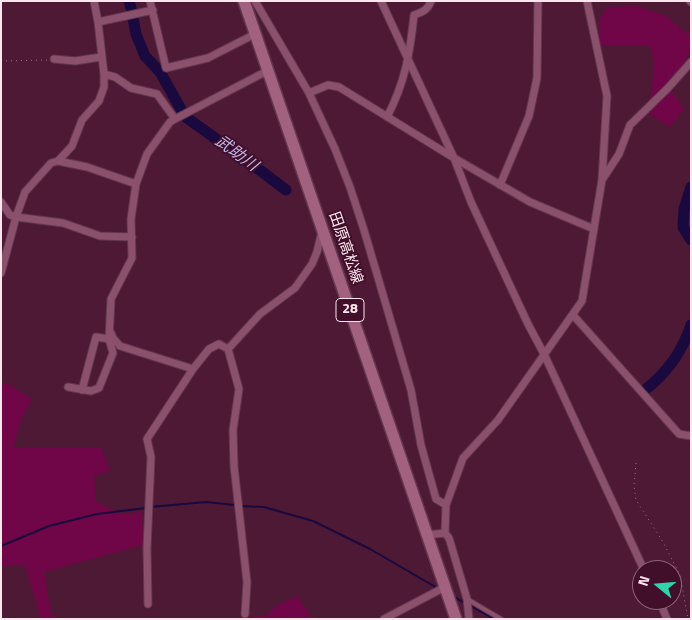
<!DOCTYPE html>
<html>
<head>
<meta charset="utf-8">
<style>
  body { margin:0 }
  #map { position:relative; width:692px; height:620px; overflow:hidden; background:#4d1935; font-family:"Titillium Web",sans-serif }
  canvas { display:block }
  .frame { position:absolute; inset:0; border:2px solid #fce7ef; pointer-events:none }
  .north { position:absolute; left:632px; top:560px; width:50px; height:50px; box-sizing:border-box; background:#420f2a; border:1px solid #8c6579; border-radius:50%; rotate:287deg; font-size:14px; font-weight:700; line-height:20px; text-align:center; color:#fce7ef }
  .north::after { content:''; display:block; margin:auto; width:18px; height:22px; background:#2ed4ab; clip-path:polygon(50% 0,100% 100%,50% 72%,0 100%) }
</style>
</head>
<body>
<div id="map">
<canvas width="692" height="620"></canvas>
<div class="frame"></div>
<div class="north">N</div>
</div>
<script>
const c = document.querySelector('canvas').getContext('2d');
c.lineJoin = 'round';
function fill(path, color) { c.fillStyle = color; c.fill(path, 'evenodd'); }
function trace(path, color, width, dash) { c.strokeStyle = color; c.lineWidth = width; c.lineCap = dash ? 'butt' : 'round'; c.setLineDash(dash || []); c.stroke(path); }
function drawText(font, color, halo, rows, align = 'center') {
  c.font = font + ' "Titillium Web","Noto Sans JP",sans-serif'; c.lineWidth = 4; c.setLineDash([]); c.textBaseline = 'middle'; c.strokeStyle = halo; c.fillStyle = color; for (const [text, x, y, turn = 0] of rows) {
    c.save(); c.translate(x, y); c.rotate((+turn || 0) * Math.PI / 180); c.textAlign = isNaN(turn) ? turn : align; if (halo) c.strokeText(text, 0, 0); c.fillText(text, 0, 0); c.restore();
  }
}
fill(new Path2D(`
  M 637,6 L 666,16 L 691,37 C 691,58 680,69 667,84 L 684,109 L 670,127 L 649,114 L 654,64 L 650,45 L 599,45 L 599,21 L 607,7 Z
  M 5,382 L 32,399 L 21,420 L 13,448 L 101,447 L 110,471 L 94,476 L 96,501 L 120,514 L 142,512 L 143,545 L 44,572 L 51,613 L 55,619 L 41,619 L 25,566 L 1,566 L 1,386 Z
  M 297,596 L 309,613 L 308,619 L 243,619 L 243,617 L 265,616 L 277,605 Z`), '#700647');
trace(new Path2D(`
  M 240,506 L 264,507 L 313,521 L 370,549 L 439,589
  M 150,507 L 206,502 L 235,505
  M 1,546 L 49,526 L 97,514 L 146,508
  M 454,597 L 465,603
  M 469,605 L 494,619`), '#1a093e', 2);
trace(new Path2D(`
  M 129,1 L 131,8
  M 133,18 L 136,34 L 145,56 L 160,72 L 182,111
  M 187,118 L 261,171 L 286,190
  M 691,187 L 684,209 L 683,227 L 691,240
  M 646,389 C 668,372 682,352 691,325`), '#1a093e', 11);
const lane = new Path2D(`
  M 467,599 L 501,619`);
const street = new Path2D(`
  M 150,1 L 166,68 L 208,58 L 255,34
  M 255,1 L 309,93 L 335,149 L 350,187 L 364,230 L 411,390 L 421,445 L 436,499 L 446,505
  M 381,1 L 454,158 L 471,202 L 528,324 L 544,354 L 644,570
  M 690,1 L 691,2
  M 98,22 L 153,10
  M 54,59 L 75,61 L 101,57
  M 104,74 L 115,77 L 131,88 L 157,94 L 175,119
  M 309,93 L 328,85 L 339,87 L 454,158 L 530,202 L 594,229
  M 387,117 C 405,83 410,53 414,15 C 422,12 428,10 431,1
  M 58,161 L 87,167 L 136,184
  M 602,180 L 619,154 L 630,125 L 668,88 L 691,62
  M 500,185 L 529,116 L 537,78 L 538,1
  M 1,202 L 10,215 L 16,217 L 63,223 L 100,236 L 132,237
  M 1,273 L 16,217 L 25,192 L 51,163 L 58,161 L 72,146 L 82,120 L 99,101 L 104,87 L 104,74 L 98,22 L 94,1
  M 573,315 L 679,434 L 691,436
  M 111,333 L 113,338 L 120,346 L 193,369
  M 228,349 L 260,314 L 295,288 L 312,264 L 317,252 L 322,231
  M 68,387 L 91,391 L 99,388 L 113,353 L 109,339 L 111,299 L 132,258 L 131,219 L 136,184 L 147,154 L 170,122 L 175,119 L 267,71
  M 82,390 L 96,337 L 109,339
  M 445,533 L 449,538 L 467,599 L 469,619
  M 427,535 L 445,533 L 446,505 L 463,458 L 498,420 L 582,301 L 602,180 L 607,96 L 587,1
  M 659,600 L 667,619
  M 148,604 L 147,548 L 151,457 L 147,439 L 193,369 L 209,349 L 219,344 L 228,349 L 239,389 L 233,430 L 234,466 L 247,582 L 245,614
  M 384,619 L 445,587`);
const primary = new Path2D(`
  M 244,1 L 456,619`);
trace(lane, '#62374f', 6);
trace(street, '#62374f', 9);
trace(primary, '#62374f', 14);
trace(new Path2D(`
  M 1,61 L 48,60
  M 636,463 L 634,486 L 636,500 L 663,542 L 680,575 L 688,619`), '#9c7689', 1, [1, 4]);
trace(lane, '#8b516c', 4);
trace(street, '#8b516c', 7);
trace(primary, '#a1617f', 11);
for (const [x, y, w] of [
  [350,310,28]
]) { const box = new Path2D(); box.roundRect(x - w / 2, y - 11.5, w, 23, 4); c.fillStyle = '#420f2a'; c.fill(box); trace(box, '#fce7ef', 1); }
drawText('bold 14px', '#fce7ef', null, [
  ["28",350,310]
]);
drawText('15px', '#fce7ef', '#420f2a', [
  ["田原高松線",345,248,71]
]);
drawText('italic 16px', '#beb7ec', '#420f2a', [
  ["武助川",236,154,36]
]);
</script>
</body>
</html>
